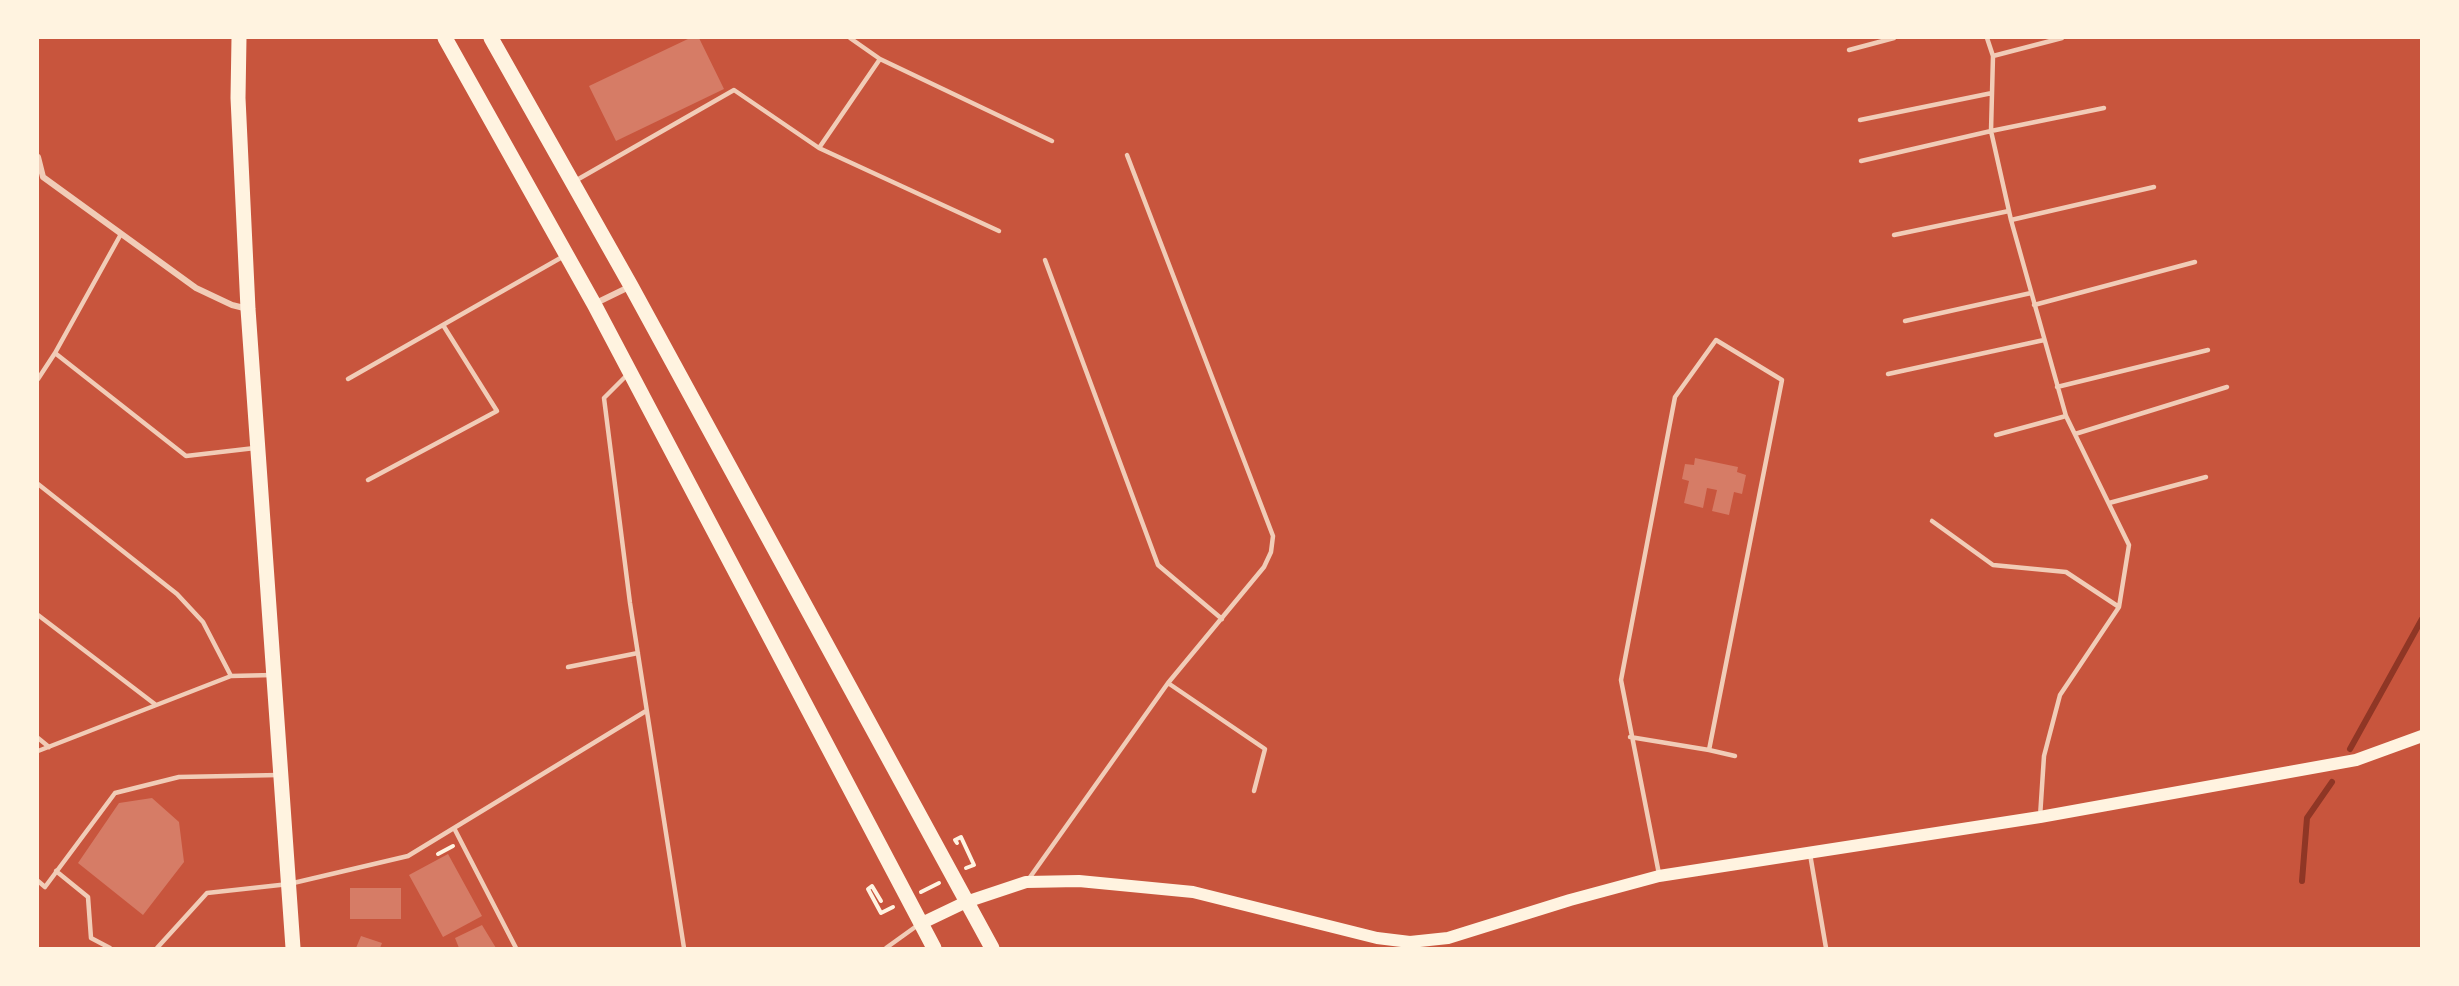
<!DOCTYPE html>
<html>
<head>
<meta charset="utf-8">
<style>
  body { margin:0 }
  #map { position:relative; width:2459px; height:986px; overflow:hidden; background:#c8553d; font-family:Barlow,sans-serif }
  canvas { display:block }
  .frame { position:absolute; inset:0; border:39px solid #fff3e0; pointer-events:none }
</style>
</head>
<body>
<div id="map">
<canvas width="2459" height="986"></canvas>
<div class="frame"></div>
</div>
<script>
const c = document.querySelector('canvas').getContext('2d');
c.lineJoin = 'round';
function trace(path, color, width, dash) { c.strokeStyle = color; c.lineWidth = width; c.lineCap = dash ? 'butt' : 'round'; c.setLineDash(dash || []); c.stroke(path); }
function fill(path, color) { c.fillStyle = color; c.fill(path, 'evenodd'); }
trace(new Path2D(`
  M 2350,749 L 2422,619
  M 2302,881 L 2307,818 L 2332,782`), '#8f3625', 6);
fill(new Path2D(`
  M 690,38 L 699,38 L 724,89 L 616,141 L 589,86 Z
  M 1695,458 L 1738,467 L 1737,472 L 1746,475 L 1742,494 L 1734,492 L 1729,515 L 1712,511 L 1717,490 L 1707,488 L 1703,508 L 1684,503 L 1689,481 L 1682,479 L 1685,464 L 1694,465 Z
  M 152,798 L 179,822 L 184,862 L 143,915 L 78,863 L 119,803 Z
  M 448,854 L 482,916 L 443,937 L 409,875 Z
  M 350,888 L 401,888 L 401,919 L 350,919 Z
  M 482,925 L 496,948 L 459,948 L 455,938 Z
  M 361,936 L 382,943 L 380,948 L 356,948 Z`), '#d67c66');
trace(new Path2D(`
  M 957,843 L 955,840 L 961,837 L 974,865 L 966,868
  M 438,854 L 453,846
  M 921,892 L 939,883
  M 881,901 L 872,886 L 868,889 L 881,913 L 893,907`), '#fff3e0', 4);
trace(new Path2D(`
  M 850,38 L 880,59 L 1052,141
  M 1987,38 L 1993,56 L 1991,131 L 2104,108
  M 1849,50 L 1894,38
  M 1993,56 L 2062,38
  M 1860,120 L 1992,93
  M 819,148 L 999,231
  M 1861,161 L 1991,131 L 2011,220 L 2066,416 L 2129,545 L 2119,607 L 2060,695 L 2044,756 L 2040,817
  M 575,181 L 734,90 L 819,148 L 880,59
  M 2011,220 L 2154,187
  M 121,234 L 55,353 L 186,456 L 255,448
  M 1894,235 L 2009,211
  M 1045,260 L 1158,565 L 1222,619
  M 2034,305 L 2195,262
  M 1905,321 L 2031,293
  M 629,373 L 604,398 L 630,603 L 684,948
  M 1888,374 L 2044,340
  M 38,379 L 55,353
  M 348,379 L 564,256
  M 2057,387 L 2208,350
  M 2075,434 L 2227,387
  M 1996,435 L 2066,416
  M 368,480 L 497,411 L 443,325
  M 38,484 L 177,594 L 203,622 L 231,676
  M 2109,503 L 2206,477
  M 1932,521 L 1993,565 L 2066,572 L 2119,607
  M 38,615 L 156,705
  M 568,667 L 638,653
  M 1168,683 L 1265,749 L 1254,791
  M 1630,737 L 1709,750 L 1782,380 L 1716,340 L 1675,397 L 1621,680 L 1659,874
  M 38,738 L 49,747
  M 1709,750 L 1735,756
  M 38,751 L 231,676 L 273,675
  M 454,828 L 516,948
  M 1810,854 L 1826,948
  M 56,871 L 88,897 L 91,938 L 110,948
  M 1028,880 L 1168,683 L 1264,567 L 1271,552 L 1273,536 L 1127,155
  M 38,881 L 45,887 L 115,793 L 179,777 L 279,775
  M 157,948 L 207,893 L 289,884 L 408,856 L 646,711
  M 886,948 L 918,925`), '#f1ccb7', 4.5);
trace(new Path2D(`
  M 38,157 L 43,177 L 196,288 L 232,305 L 248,309
  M 594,304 L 631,286`), '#f1ccb7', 6);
trace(new Path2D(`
  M 920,924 L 966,902 L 1026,882 L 1079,881 L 1193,892 L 1377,938 L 1410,942 L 1448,938 L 1570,900 L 1659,876 L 2040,817 L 2356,760 L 2422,736`), '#fff3e0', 12);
trace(new Path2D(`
  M 239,38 L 238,98 L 248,309 L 293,948
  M 445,38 L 594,304 L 934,948
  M 491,38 L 631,286 L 992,948`), '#fff3e0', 15);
</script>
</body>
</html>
